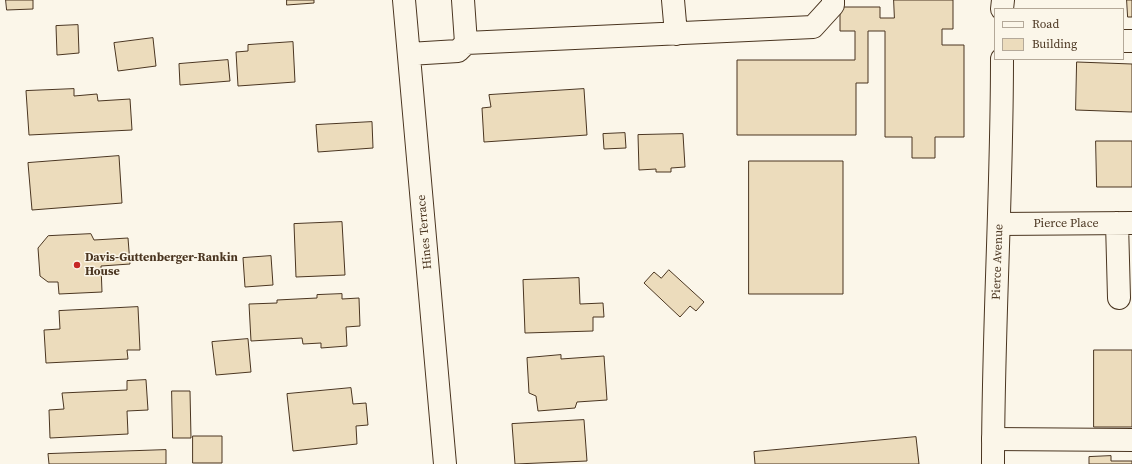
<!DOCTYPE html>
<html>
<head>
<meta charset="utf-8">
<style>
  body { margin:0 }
  #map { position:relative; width:1132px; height:464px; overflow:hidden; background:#fbf6e9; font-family:"Source Serif 4",serif }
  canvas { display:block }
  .legend { position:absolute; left:994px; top:8px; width:130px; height:52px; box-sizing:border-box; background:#fbf6e9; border:1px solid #b4a999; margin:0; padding:5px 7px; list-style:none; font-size:12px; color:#4a3520 }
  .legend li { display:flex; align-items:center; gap:8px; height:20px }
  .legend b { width:20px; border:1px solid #b4a999 }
</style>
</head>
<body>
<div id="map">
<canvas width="1132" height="464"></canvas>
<ul class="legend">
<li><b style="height:5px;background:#fbf6e9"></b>Road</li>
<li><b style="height:11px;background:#ecdcbc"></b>Building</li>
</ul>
</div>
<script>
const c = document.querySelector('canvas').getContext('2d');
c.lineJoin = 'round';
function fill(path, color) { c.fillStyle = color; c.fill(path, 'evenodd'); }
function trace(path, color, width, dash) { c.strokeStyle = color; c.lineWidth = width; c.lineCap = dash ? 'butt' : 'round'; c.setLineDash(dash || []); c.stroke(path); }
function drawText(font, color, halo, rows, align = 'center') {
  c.font = font + ' "Source Serif 4",serif'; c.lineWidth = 3; c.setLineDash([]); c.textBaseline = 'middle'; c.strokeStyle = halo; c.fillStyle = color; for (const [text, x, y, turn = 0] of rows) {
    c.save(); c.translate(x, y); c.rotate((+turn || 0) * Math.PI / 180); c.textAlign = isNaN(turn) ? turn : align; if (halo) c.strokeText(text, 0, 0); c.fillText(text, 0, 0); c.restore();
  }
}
const building = new Path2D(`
  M 6,0 L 33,0 L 33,9 L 7,10 Z
  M 287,0 L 314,0 L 314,3 L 287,5 Z
  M 894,0 L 953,0 L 953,29 L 942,29 L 942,45 L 964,45 L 964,137 L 935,137 L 935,158 L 912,158 L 912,137 L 885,137 L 885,31 L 868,31 L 868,83 L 856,83 L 856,135 L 737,135 L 737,60 L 855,60 L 855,31 L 840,31 L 840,7 L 880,7 L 880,18 L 894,18 Z
  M 1127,0 L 1132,0 L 1132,17 L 1128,17 Z
  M 78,25 L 79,53 L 57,55 L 56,26 Z
  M 153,38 L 156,66 L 118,71 L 114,43 Z
  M 293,42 L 295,82 L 238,86 L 236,52 L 248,51 L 248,45 Z
  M 228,60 L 230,81 L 180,85 L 179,64 Z
  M 1077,62 L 1132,64 L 1132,112 L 1076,110 Z
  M 74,89 L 74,96 L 97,94 L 98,101 L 130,99 L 132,130 L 29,135 L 26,91 Z
  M 584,89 L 587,135 L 484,142 L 482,108 L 491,107 L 489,95 Z
  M 372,122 L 373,148 L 318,152 L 316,125 Z
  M 625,133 L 626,148 L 604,149 L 603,134 Z
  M 683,134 L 685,167 L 671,168 L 671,172 L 656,172 L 656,169 L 639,170 L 638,135 Z
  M 1096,141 L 1132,141 L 1132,187 L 1097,187 Z
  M 119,156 L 122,203 L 32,210 L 28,163 Z
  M 749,161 L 843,161 L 843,294 L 749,294 Z
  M 342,222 L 345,275 L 296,277 L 294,224 Z
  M 91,234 L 94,240 L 128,238 L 130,264 L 101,266 L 102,292 L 59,294 L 58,282 L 48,282 L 40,276 L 38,248 L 48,236 Z
  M 271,256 L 273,285 L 245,287 L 243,258 Z
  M 669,270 L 704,302 L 696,311 L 690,306 L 680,317 L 644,283 L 654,272 L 661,278 Z
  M 579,278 L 580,304 L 603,303 L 604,317 L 593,317 L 593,331 L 525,333 L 523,280 Z
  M 342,294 L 342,299 L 359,298 L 360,326 L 346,327 L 347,346 L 321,348 L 321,343 L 303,344 L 302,338 L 251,341 L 249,304 L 277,303 L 277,300 L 317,298 L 317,295 Z
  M 138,307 L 140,350 L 127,350 L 128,359 L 46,363 L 44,330 L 60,329 L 59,311 Z
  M 248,339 L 251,372 L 216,375 L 212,342 Z
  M 1094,350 L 1132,350 L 1132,427 L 1094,427 Z
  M 561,355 L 561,359 L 604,356 L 607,400 L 577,402 L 575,408 L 538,411 L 536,396 L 529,393 L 527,358 Z
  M 146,380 L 148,410 L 127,411 L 128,434 L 50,438 L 49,410 L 64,409 L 62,393 L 127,390 L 127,381 Z
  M 351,388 L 353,404 L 366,403 L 368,425 L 356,426 L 357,444 L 293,451 L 287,394 Z
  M 172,391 L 190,391 L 191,438 L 173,438 Z
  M 584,420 L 587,461 L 515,464 L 512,424 Z
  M 193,436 L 222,436 L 222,463 L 193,463 Z
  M 916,437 L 919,464 L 755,464 L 754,452 Z
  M 166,450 L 166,464 L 49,464 L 48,454 Z
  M 1111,456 L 1111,461 L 1132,461 L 1132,464 L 1089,464 L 1089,457 Z`);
fill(building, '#ecdcbc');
trace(building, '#4a3520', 1);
const minor = new Path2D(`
  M 404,0 L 445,464
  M 463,0 L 466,43
  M 673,0 L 676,34
  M 1123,41 L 1132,41
  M 409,54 L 458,51 L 466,43 L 813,27 L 833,5 L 833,0
  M 1117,223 L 1119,298
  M 999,224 L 1132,223
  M 993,439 L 1132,440`);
const major = new Path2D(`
  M 1002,9 L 1003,0
  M 993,464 C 993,329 1002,194 1002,59`);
trace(minor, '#4a3520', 24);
trace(major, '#4a3520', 24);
trace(minor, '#fbf6e9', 22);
trace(major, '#fbf6e9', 22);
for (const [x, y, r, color] of [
  [77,265,4,"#c62828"]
]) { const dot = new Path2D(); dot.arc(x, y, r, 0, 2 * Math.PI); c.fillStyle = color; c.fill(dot); trace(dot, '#fbf6e9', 1.5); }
drawText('12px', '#4a3520', '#fbf6e9', [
  ["Pierce Place",1066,224],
  ["Hines Terrace",425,232,-95],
  ["Pierce Avenue",998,262,-88]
]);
drawText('bold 12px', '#4a3520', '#fbf6e9', [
  ["Davis-Guttenberger-Rankin",85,258],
  ["House",85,272]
], 'left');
</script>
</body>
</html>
